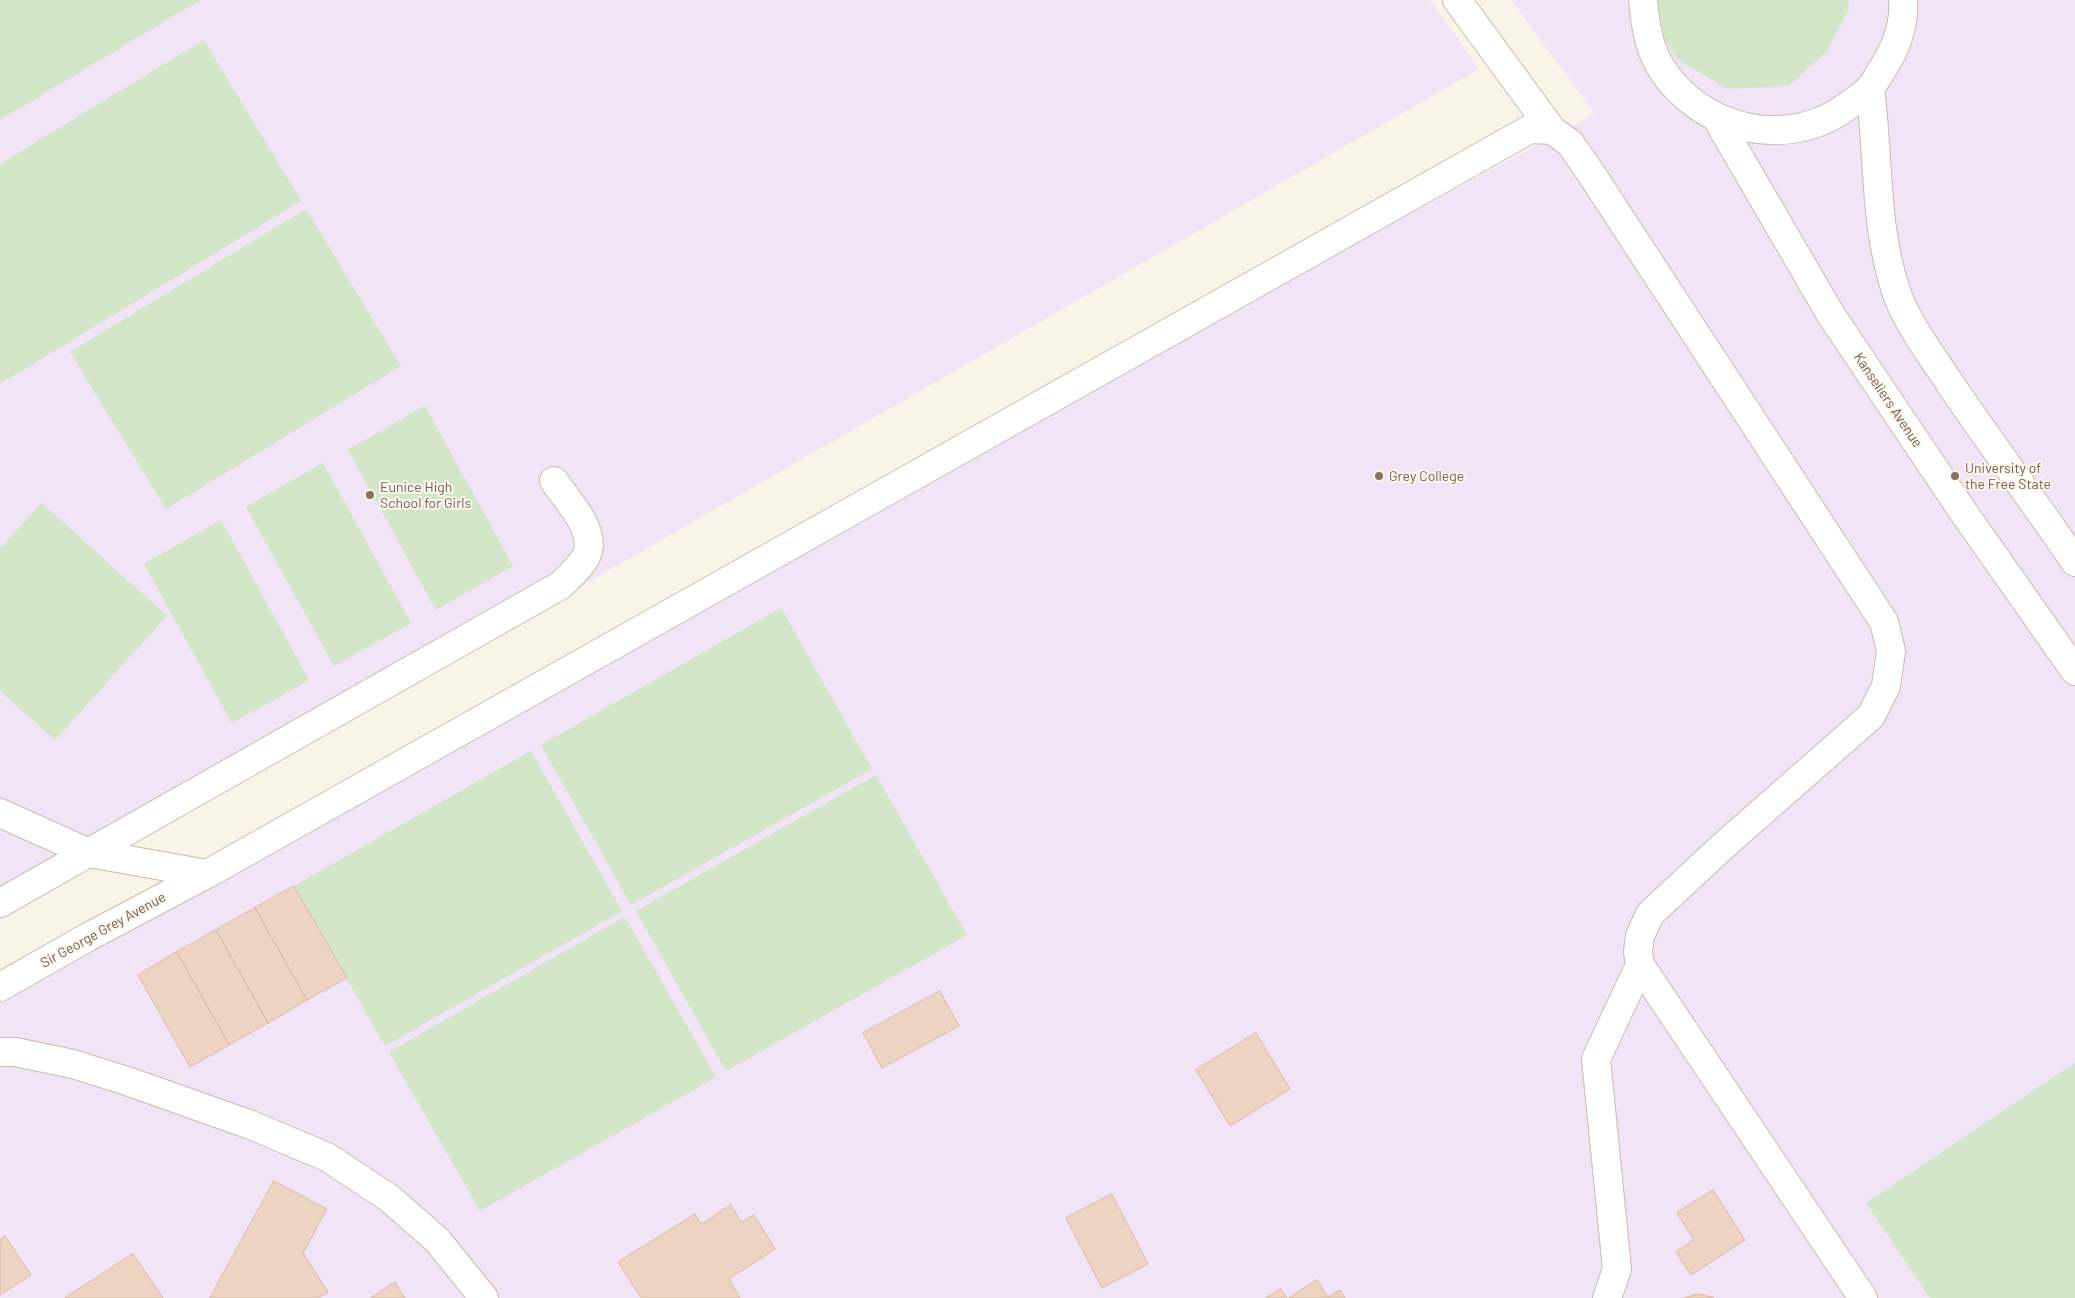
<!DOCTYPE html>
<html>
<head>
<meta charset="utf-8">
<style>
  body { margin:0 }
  canvas { display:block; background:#faf3e7 }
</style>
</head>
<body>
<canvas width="2075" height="1298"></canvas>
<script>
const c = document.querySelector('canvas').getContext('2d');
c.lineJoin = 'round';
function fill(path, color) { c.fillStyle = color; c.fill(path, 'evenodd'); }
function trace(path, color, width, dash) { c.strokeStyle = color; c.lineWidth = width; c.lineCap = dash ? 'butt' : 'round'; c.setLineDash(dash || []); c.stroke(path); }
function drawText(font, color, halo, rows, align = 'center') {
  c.font = font + ' Barlow,sans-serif'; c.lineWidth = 4; c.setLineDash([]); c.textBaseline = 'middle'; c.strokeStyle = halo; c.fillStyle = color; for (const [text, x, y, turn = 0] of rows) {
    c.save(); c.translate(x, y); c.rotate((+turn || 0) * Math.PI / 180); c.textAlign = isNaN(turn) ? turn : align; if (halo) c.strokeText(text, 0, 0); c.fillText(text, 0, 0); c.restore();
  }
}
fill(new Path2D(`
  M 0,0 L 1430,0 L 1479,69 L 0,921 Z
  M 1511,0 L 2075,0 L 2075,1298 L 0,1298 L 0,973 L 1595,114 Z`), '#f0e4f6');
fill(new Path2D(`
  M 0,0 L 200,0 L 0,120 Z
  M 1649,0 L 1848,0 L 1849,9 L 1827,51 L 1789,86 L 1728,89 L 1677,59 L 1647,11 Z
  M 204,40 L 301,201 L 0,384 L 0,164 Z
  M 306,209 L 401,366 L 166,509 L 70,352 Z
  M 425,406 L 513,566 L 436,610 L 348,450 Z
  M 323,463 L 411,623 L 334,666 L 246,507 Z
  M 42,503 L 167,616 L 55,740 L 0,691 L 0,549 Z
  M 221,520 L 309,680 L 232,723 L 144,564 Z
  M 781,608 L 872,769 L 631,905 L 541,745 Z
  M 531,751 L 622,911 L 385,1046 L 294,886 Z
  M 876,775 L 967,935 L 726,1071 L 636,911 Z
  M 625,917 L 716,1077 L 480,1211 L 389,1052 Z
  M 2075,1063 L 2075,1298 L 1930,1298 L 1866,1203 Z`), '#d3e6c7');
const building = new Path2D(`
  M 294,886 L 347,978 L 307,1000 L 255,908 Z
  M 255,908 L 307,1000 L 268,1023 L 216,930 Z
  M 216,930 L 268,1023 L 229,1045 L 177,952 Z
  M 177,952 L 229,1045 L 190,1067 L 138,975 Z
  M 940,991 L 959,1026 L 882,1068 L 863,1033 Z
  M 1256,1033 L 1290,1089 L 1230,1126 L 1196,1070 Z
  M 274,1181 L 327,1209 L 303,1253 L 328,1292 L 318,1298 L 210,1298 Z
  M 1713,1190 L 1745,1240 L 1691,1275 L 1676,1252 L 1694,1240 L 1677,1213 Z
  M 1112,1194 L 1148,1264 L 1102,1288 L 1066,1218 Z
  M 731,1205 L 741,1222 L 754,1215 L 775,1249 L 729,1279 L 740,1298 L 641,1298 L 618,1262 L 695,1214 L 701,1224 Z
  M 5,1236 L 31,1275 L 0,1295 L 0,1240 Z
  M 133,1254 L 163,1298 L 65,1298 Z
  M 1317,1280 L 1328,1297 L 1340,1290 L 1345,1298 L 1289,1298 Z
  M 395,1282 L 405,1298 L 371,1298 Z
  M 1281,1289 L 1287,1298 L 1266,1298 Z
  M 1698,1294 L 1712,1297 L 1714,1298 L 1684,1298 Z`);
fill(building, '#ecd3c2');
trace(building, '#ddbaa4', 1);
const minor = new Path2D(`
  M 1457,0 L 1552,130
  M 1643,0 C 1645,22 1648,46 1660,66 C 1699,131 1790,152 1850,104 C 1857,99 1866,94 1871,87 C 1876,81 1879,74 1883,68 C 1896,49 1905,23 1903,0
  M 1870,88 C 1879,156 1874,225 1896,291 C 1905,320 1932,356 1949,382 C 1990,443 2034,501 2075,562
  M 1717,119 L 1831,315 L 1964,513 L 2075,671
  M 0,813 L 89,853 L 207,874
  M 0,903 L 561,585 C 570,576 585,563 588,551 C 594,527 566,499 554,481
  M 0,987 L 88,937 L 207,874 L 1530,129 L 1552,130 L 1570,143 L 1590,172 L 1884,622 L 1891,651 L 1886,686 L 1871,716 L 1722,847 L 1650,914 L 1640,936 L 1638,952 L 1640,965 L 1863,1298
  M 0,1052 L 15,1052 L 73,1064 L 127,1081 L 251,1125 L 327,1157 L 389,1198 L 437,1240 L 484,1298
  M 1607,1298 L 1617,1269 L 1596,1059 L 1640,965`);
trace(minor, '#cbbbae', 30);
trace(minor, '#fff', 28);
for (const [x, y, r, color] of [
  [1379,476,5,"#8d6e63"],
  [1955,476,5,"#8d6e63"],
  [370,495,5,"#8d6e63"]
]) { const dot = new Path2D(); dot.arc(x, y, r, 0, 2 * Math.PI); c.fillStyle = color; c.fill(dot); trace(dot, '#fdf7ed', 2); }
drawText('14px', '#715b4e', '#fdf7ed', [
  ["Kanseliers Avenue",1888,400,56],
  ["Sir George Grey Avenue",103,930,-29]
]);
drawText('14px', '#785e54', '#fdf7ed', [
  ["University of",1965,468],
  ["the Free State",1965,484],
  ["Grey College",1389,476],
  ["Eunice High",380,487],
  ["School for Girls",380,503]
], 'left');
</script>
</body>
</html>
